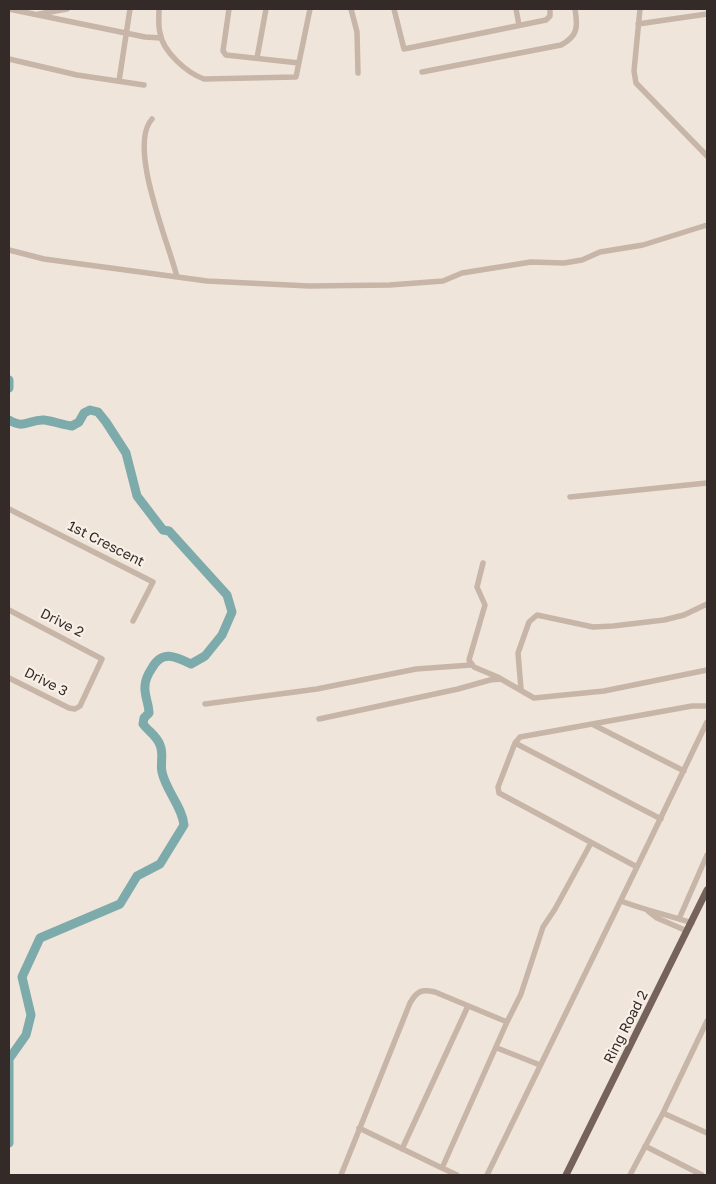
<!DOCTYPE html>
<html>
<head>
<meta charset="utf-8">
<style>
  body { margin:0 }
  #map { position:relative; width:716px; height:1184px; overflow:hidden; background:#f0e5db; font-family:"Golos Text",sans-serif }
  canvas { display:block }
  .frame { position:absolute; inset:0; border:10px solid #342b28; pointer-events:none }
</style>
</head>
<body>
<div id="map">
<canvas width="716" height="1184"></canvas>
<div class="frame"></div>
</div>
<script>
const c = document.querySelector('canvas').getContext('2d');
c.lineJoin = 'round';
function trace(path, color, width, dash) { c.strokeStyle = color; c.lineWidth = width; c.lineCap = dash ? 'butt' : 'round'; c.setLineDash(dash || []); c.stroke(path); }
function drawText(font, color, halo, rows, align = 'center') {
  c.font = font + ' "Golos Text",sans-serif'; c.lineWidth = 4.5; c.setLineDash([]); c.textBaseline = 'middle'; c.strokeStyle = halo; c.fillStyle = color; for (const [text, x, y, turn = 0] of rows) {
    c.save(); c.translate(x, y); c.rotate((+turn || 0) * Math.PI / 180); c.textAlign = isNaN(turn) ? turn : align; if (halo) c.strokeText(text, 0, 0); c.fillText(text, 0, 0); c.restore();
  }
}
trace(new Path2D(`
  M 9,380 L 9,388
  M 9,420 C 25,430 29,419 44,420 C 53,421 63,425 72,426 L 79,422 L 84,413 L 90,410 L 98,412 L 106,422 L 126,453 L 137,496 L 163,530 L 169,531 L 227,595 L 232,612 L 222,635 L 205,656 L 191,664 C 175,656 162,650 152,668 C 148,674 145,680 145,686 C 144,695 149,704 149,713 L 144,718 L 143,724 C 148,731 157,736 160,745 C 164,754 160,763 162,772 C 166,791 182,806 184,825 L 160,864 L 137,876 L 120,904 L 40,938 L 22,977 L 31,1015 L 26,1035 L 9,1059 L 9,1143`), '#7daaaa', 9);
trace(new Path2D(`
  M 9,9 L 145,37 L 161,38
  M 159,9 C 159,17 158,25 160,33 C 163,52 187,73 204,79 L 296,77 L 310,9
  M 229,9 L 223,51 L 226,55 L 299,63
  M 351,9 L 357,32 L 358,73
  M 394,9 L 404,49 L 546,20 L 550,16 L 550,9
  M 516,9 L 519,25
  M 640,9 L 634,71 L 636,83 L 707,156
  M 39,14 L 67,9
  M 638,24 L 707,14
  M 257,58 L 266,9
  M 9,59 L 77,75 L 144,85
  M 422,72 L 561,45 C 578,36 578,27 575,9
  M 119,81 L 130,9
  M 152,119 C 127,146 169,244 177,277
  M 9,250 L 44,259 L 207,281 L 309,286 L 390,285 L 443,281 L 462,273 L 531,262 L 564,263 L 582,260 L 600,252 L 643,245 L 707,225
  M 570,497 L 707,483
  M 9,509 L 153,582 L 133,621
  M 483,563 L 477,587 L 485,605 L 469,660 L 474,667 L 500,678
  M 9,610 L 102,659 L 80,706 L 75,709 L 69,708 L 9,678
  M 521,689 L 518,653 L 529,622 L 537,615 L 593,627 L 613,626 L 664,620 L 684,615 L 707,604
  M 205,704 L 317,689 L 416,669 L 471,665
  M 707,706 L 692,706 L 520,737 L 515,743 L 498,787 L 499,793 L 637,867 L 707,722
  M 319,719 L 458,689 L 490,680 L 501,679 L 534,698 L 604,691 L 707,670
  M 592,724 L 684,771
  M 515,743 L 661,819
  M 621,901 C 644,910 668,915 692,923
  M 648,911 L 657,918 L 687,931
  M 679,919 L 707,855
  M 497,1048 L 540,1065
  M 663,1113 L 707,1133
  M 359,1128 L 442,1168
  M 645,1146 L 702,1175
  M 402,1149 L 468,1006
  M 341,1175 L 410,1003 C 417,991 421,989 435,992 L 507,1022 L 521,994 L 543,927 L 555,909 L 591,843
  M 457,1175 L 442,1168 L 507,1022
  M 487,1175 L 637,867
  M 630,1175 L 663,1113 L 707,1021`), '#c7b5a8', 5.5);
trace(new Path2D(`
  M 566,1175 L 707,890`), '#75625a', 7);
drawText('14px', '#342b28', '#f8efe7', [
  ["1st Crescent",106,544,27],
  ["Drive 2",62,623,27],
  ["Drive 3",46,682,27],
  ["Ring Road 2",626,1027,-63]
]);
</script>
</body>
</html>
